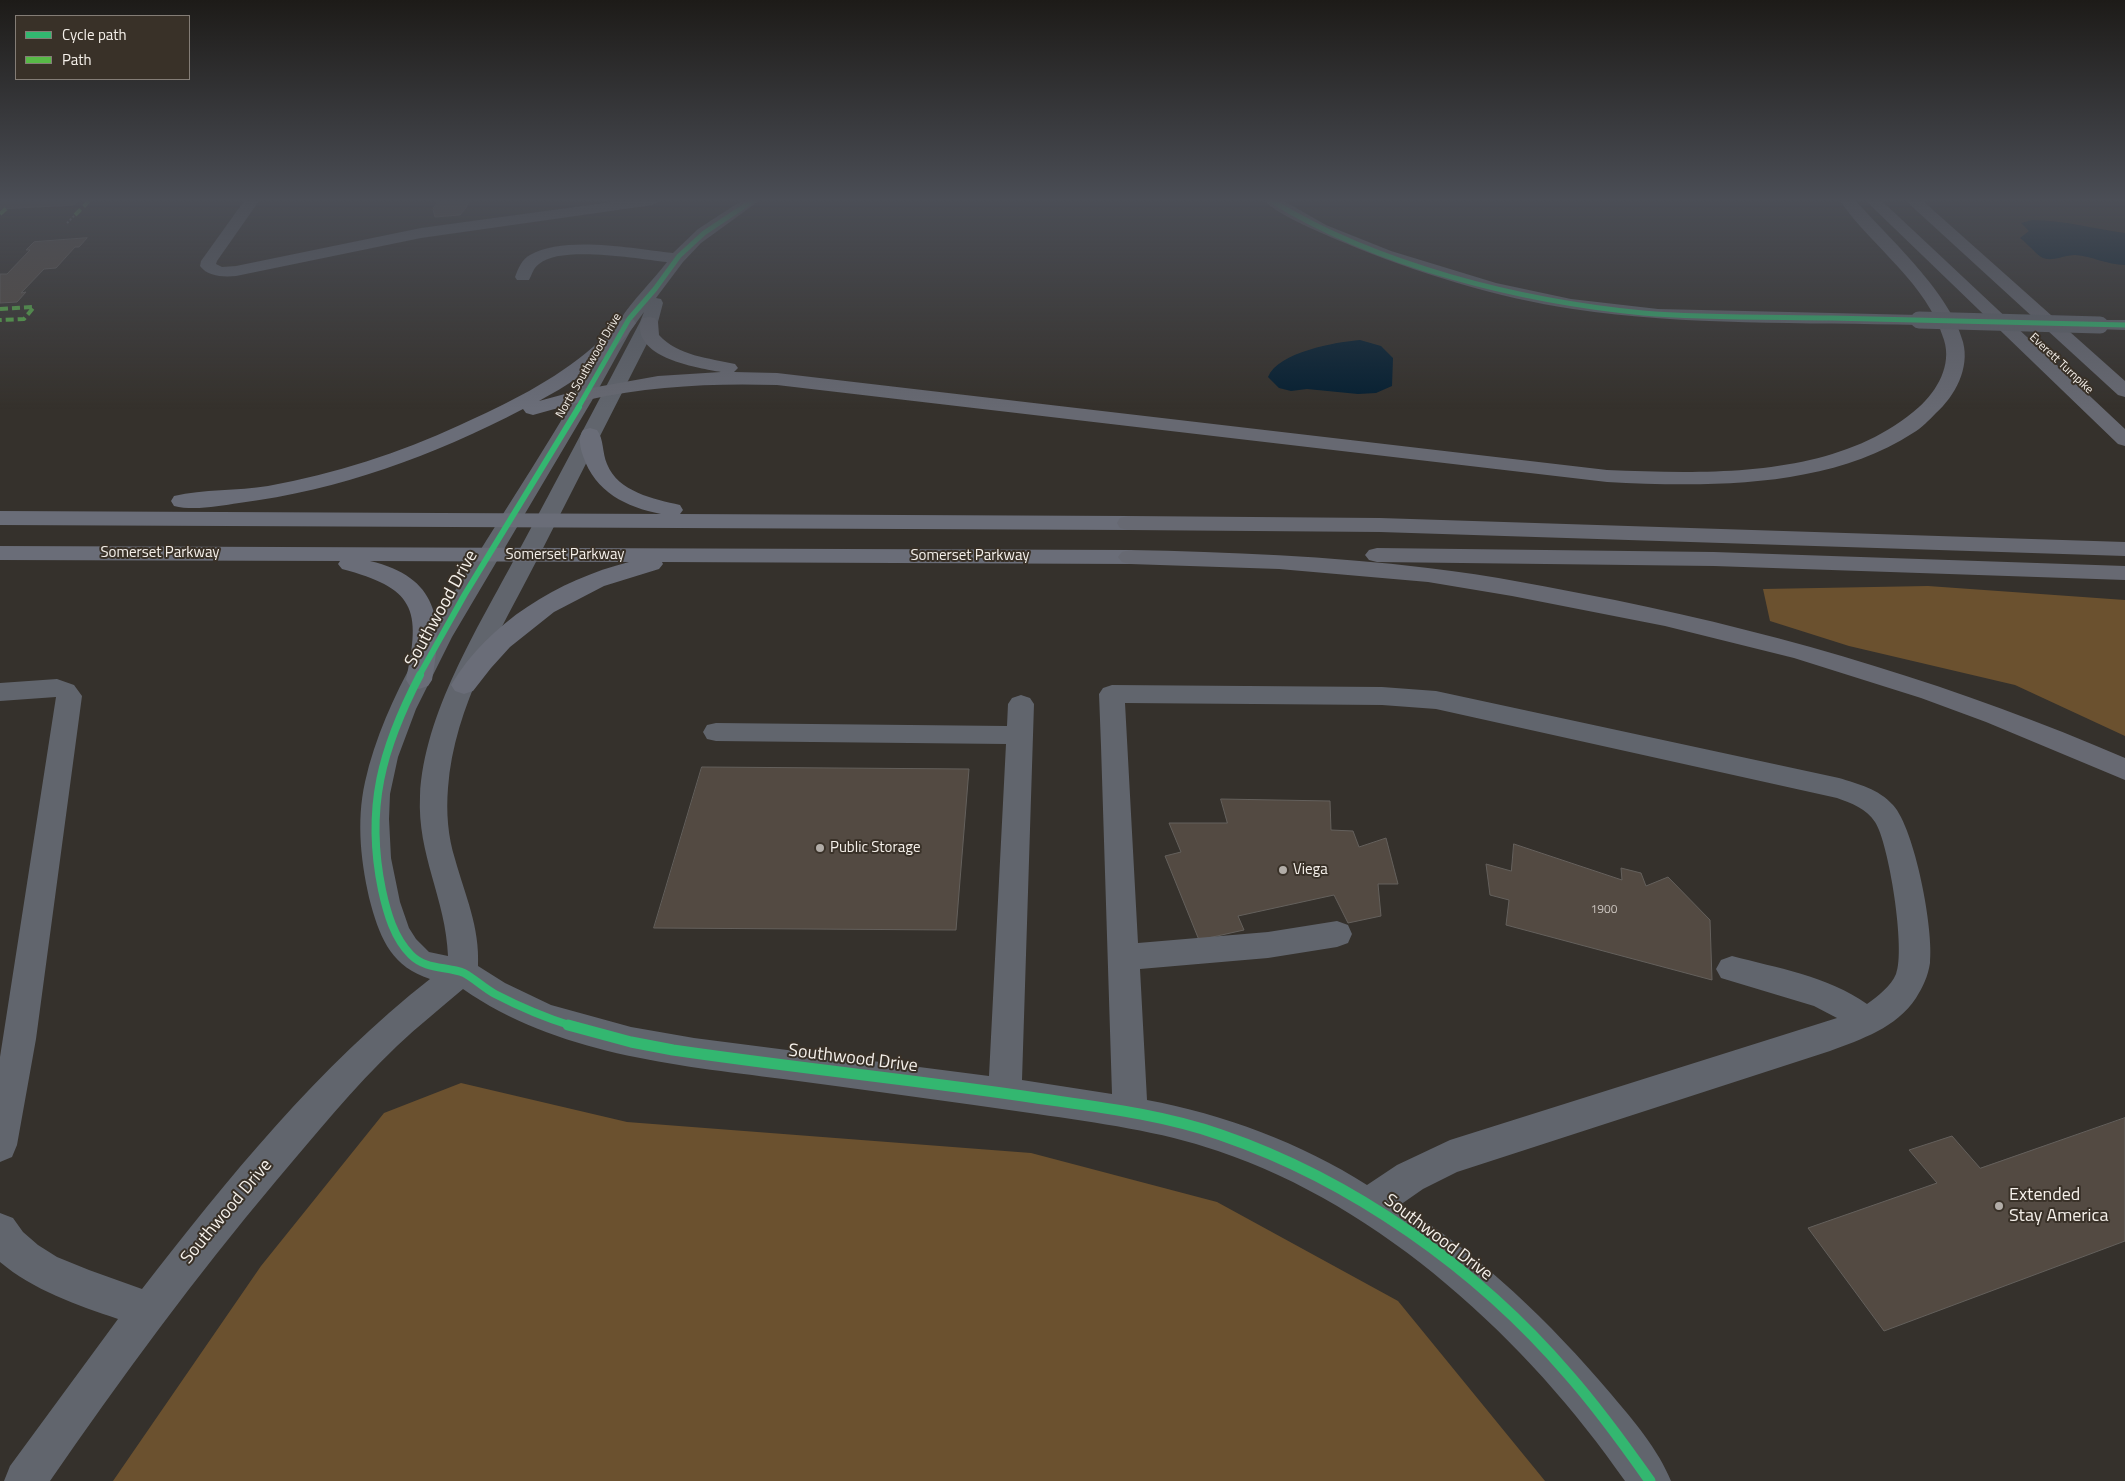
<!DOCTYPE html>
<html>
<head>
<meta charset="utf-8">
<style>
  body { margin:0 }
  #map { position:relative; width:2125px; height:1481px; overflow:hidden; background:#35312c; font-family:"Titillium Web",sans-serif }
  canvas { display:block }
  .legend { position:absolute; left:15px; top:15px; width:175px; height:65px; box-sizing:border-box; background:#393128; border:1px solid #847d76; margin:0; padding:6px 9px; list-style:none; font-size:15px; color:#f5f0ea }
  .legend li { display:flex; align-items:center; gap:10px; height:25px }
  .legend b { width:25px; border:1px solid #847d76 }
</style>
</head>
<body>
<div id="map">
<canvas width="2125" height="1481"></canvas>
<ul class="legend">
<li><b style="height:6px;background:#33b770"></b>Cycle path</li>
<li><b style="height:6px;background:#58b947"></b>Path</li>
</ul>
</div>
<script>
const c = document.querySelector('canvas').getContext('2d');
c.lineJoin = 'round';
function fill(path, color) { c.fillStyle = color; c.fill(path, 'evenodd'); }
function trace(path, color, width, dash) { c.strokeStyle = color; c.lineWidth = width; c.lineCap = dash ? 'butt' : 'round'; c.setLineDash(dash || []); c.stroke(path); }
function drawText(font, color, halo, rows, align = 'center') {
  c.font = font + ' "Titillium Web",sans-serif'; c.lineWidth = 4; c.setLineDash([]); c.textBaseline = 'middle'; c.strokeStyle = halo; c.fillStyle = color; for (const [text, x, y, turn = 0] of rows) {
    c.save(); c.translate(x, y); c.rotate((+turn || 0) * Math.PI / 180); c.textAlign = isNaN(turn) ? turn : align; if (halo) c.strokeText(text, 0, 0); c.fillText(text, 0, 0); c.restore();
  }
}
fill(new Path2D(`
  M 1928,586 L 2125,600 L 2125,736 L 2015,685 L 1849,646 L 1770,621 L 1763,589 Z
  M 461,1083 L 627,1122 L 1031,1153 L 1217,1202 L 1398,1301 L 1545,1481 L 113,1481 L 261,1266 L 384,1113 Z`), '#6b512f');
fill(new Path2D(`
  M 2032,220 C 2063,220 2094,229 2125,233 L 2125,265 C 2107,265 2092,256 2075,255 C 2063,255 2052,263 2041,257 C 2034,252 2027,243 2020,238 L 2029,231 L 2021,223 Z
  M 1360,340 L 1381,346 L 1393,358 L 1392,386 L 1376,393 L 1358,394 L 1307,389 L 1291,391 L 1279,388 L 1268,377 C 1278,352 1336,342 1360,340 Z`), '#051f31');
const building = new Path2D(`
  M 0,201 L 78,201 L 74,205 L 0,209 Z
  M 438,201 L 469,201 L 466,208 L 460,215 L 435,217 L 433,210 Z
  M 87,238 L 79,247 L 75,247 L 56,268 L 44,269 L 21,293 L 26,292 L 17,302 L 0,303 L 0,274 L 7,274 L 30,250 L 26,250 L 34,242 Z
  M 702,767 L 969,769 L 956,930 L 654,928 Z
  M 1221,799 L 1330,801 L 1331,830 L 1353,831 L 1359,847 L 1386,838 L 1398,884 L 1378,884 L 1381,916 L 1348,923 L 1334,895 L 1238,916 L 1244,930 L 1199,940 L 1165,856 L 1181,852 L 1169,823 L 1227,823 Z
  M 1514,844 L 1622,880 L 1621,868 L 1641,873 L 1646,886 L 1668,877 L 1710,920 L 1712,980 L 1506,925 L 1509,900 L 1490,895 L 1486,864 L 1511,871 Z
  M 2125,1118 L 2125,1241 L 1884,1331 L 1808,1228 L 1937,1183 L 1909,1150 L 1952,1136 L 1980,1168 Z`);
fill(building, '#534a42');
trace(building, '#64605c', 1);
trace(new Path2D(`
  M 67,223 L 75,215`), '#6b6d72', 2, [2, 2]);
fill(new Path2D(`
  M 244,201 L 259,201 L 217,261 L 216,264 L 222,267 L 236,266 L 421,228 L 618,201 L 660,201 L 653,205 L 421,238 L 236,276 C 224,277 208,277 200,266 L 201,261 Z
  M 741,201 L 759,201 L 701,243 L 683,262 L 656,298 L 661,299 L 663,303 L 658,322 C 618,401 578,479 538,558 C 501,630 454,706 448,788 C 446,812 448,837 455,859 C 465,895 480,927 478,966 L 505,983 L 551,1005 L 631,1027 L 694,1038 L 989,1076 L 1006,744 L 716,741 L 707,739 L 703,732 L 707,725 L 716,723 L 1007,726 L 1008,704 L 1012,698 L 1021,695 L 1030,698 L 1034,704 L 1022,1080 L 1112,1094 L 1101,746 L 1099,694 L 1103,688 L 1112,685 L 1382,687 L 1436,691 L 1839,778 C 1858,784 1879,789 1893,805 C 1915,829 1934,930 1930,963 C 1928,976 1923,987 1916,998 C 1896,1028 1862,1039 1830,1051 L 1457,1172 L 1423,1189 L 1400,1205 C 1481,1255 1550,1322 1611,1394 C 1633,1420 1658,1449 1671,1481 L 1625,1481 C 1528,1341 1382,1206 1218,1151 C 1160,1131 1098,1123 1037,1114 C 953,1102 868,1090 783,1079 C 674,1065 556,1054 463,989 C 441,1008 418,1026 397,1046 C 353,1088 315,1135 276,1181 C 195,1277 121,1378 50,1481 L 4,1481 L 10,1466 L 118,1319 C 77,1305 33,1290 0,1262 L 0,1213 L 13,1218 L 23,1232 L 38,1245 L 57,1257 L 89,1270 L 142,1289 C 228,1178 319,1066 430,979 C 393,967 381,941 371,905 C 361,865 356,822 365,782 C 385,694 440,616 486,541 C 516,493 547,445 576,396 C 591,371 604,344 620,320 C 633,299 652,282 667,262 C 639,259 560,245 539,264 C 533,268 532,275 529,280 L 517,280 L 515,277 C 518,269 522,259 530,255 C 565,235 635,249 673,253 L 698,229 ZM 644,312 L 640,322 C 599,400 558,478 516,556 C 478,628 424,713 420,796 C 417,855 446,899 448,956 L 429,952 L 416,939 L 409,928 L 400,902 L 391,858 L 389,819 L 390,794 L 398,757 L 416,709 L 452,637 L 594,397 L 631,330 ZM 1125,703 L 1382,705 L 1436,709 L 1837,798 C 1851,803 1867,809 1875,822 C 1889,843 1906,951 1896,974 C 1891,986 1878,996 1867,1004 C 1828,976 1777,968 1732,956 L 1721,960 L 1716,969 L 1721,978 L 1814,1006 L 1837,1018 L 1450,1140 L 1397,1165 L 1367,1185 C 1301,1143 1223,1114 1147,1100 L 1140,969 L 1268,958 L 1337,947 L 1348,943 L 1352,934 L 1348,925 L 1337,921 L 1268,932 L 1138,943 Z
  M 1265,201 L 1284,201 L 1326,225 L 1391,251 L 1496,283 L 1571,299 L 1658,309 L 1919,315 L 1925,316 L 1928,320 L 1925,324 L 1919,325 C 1804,322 1687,326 1573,309 C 1498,298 1414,272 1345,243 C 1328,236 1275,214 1265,201 Z
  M 2100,320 L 2125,320 L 2125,330 L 2094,329 L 2091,325 L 2094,321 Z
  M 57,679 L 74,685 L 82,696 L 36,1039 L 17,1145 L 12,1157 L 0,1162 L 0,1057 L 56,697 L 0,701 L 0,683 Z`), '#61656d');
fill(new Path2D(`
  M 627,318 L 633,319 L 636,323 C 613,357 574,382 539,401 L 587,388 L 594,390 L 597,394 L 594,398 L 533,415 L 526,413 L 523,409 C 433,456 340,490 239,503 C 219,506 194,511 174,506 L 171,501 L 174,496 C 203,489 238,491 268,486 C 335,474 399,453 460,425 C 506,404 554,381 593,347 C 604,338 614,321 627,318 Z
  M 590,428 L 597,430 C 604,439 602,453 607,464 C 618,492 654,499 680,505 L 683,510 L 680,514 L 1128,516 L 1136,518 L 1139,523 L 1136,528 L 1128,530 L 0,525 L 0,511 L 661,514 C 626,507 595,492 583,456 C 580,448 578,437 583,430 Z
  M 0,546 L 1130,550 L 1138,552 L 1142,557 L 1138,562 L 1130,564 L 662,562 L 663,564 L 659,569 L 604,586 L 554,612 L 510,647 L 491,668 L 473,691 L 464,694 L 455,691 L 451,685 C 489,622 558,580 629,562 L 370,561 C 438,577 444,620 432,680 L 428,686 L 419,689 L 410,686 L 406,680 C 422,608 414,588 342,569 L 338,564 L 340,561 L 0,560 Z`), '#6a6d78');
fill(new Path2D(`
  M 1840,201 L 1856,201 C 1889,238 1951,294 1963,342 C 1970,368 1955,396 1936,413 C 1929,420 1922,428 1913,433 C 1827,489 1706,487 1607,482 L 777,385 C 713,383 650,386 587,400 L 580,398 L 577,394 L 580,390 L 658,376 L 721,372 C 698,368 642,359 640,329 C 640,324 640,322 643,318 L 649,317 L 655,318 L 658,322 L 659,335 C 678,356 709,358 735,364 L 738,368 L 734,372 L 777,373 L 1607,470 C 1709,474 1838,479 1919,407 C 1937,391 1952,365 1944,340 C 1927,283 1873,248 1840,201 Z
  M 1866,201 L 1882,201 L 2125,429 L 2125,446 L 2118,444 Z
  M 1906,201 L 1923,201 L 2125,381 L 2125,397 L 2118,395 Z
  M 1128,516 L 1380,518 L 2125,542 L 2125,556 L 1380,532 L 1128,530 L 1120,528 L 1117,523 L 1120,518 Z
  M 1377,548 L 1714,552 L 2125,566 L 2125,580 L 1714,566 L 1377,562 L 1369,560 L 1365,555 L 1369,550 Z
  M 1130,550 C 1229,552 1329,556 1428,568 C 1491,575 1553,588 1615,600 C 1791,636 1961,687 2125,758 L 2125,780 L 1986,722 L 1921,698 L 1794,658 L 1665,626 L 1512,596 L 1428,582 L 1279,569 L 1130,564 L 1122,562 L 1118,557 L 1122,552 Z`), '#676972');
trace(new Path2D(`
  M 1919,320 L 2100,325`), '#61656d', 17);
trace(new Path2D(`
  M 0,214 L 7,208
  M 75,215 L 89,201
  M 0,309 L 34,307 L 24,319 L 0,320`), '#58b947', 4, [8, 4]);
trace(new Path2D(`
  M 1272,201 C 1378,266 1520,301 1643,313 C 1705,318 1769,317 1831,318 C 1929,321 2027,323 2125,325
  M 578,408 L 629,319 L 655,289 L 679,256 L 704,233 L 752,201`), '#33b770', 5);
trace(new Path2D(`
  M 419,676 L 465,594 L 579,407`), '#33b770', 6);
trace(new Path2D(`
  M 420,675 C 382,748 365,808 382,890 C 387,913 394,938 411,955 C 426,970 446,966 464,973 C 475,979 484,988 495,994 C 520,1007 546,1018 572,1026`), '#33b770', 8);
trace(new Path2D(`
  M 568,1025 L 631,1042 L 673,1050 C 789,1067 906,1079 1023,1096 C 1089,1106 1158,1113 1221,1135 C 1352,1180 1478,1269 1568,1374 C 1598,1408 1624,1444 1650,1481`), '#33b770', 11);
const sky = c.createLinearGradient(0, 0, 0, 409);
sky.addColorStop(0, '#1d1b18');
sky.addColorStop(0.49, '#4b4e56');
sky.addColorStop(1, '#4b4e5600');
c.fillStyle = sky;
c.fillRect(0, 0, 2125, 409);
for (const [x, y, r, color] of [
  [820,848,5,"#b2ada8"],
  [1283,870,5,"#b2ada8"],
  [1999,1206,5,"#b2ada8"]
]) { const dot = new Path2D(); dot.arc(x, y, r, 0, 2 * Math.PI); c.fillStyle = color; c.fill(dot); trace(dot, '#393128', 2); }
drawText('12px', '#f5f0ea', '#393128', [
  ["Everett Turnpike",2061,364,43],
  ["North Southwood Drive",589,366,-60]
]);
drawText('12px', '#ccc6c0', null, [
  ["1900",1604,910]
]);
drawText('15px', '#f5f0ea', '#393128', [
  ["Somerset Parkway",160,553],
  ["Somerset Parkway",565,555],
  ["Somerset Parkway",970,556]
]);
drawText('15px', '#f5f0ea', '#393128', [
  ["Public Storage",830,848],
  ["Viega",1293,870]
], 'left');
drawText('18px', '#f5f0ea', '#393128', [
  ["Southwood Drive",442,609,-61],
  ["Southwood Drive",853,1059,7],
  ["Southwood Drive",227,1212,-50],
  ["Southwood Drive",1438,1238,37]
]);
drawText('18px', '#f5f0ea', '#393128', [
  ["Extended",2009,1196],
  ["Stay America",2009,1217]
], 'left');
</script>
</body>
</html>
